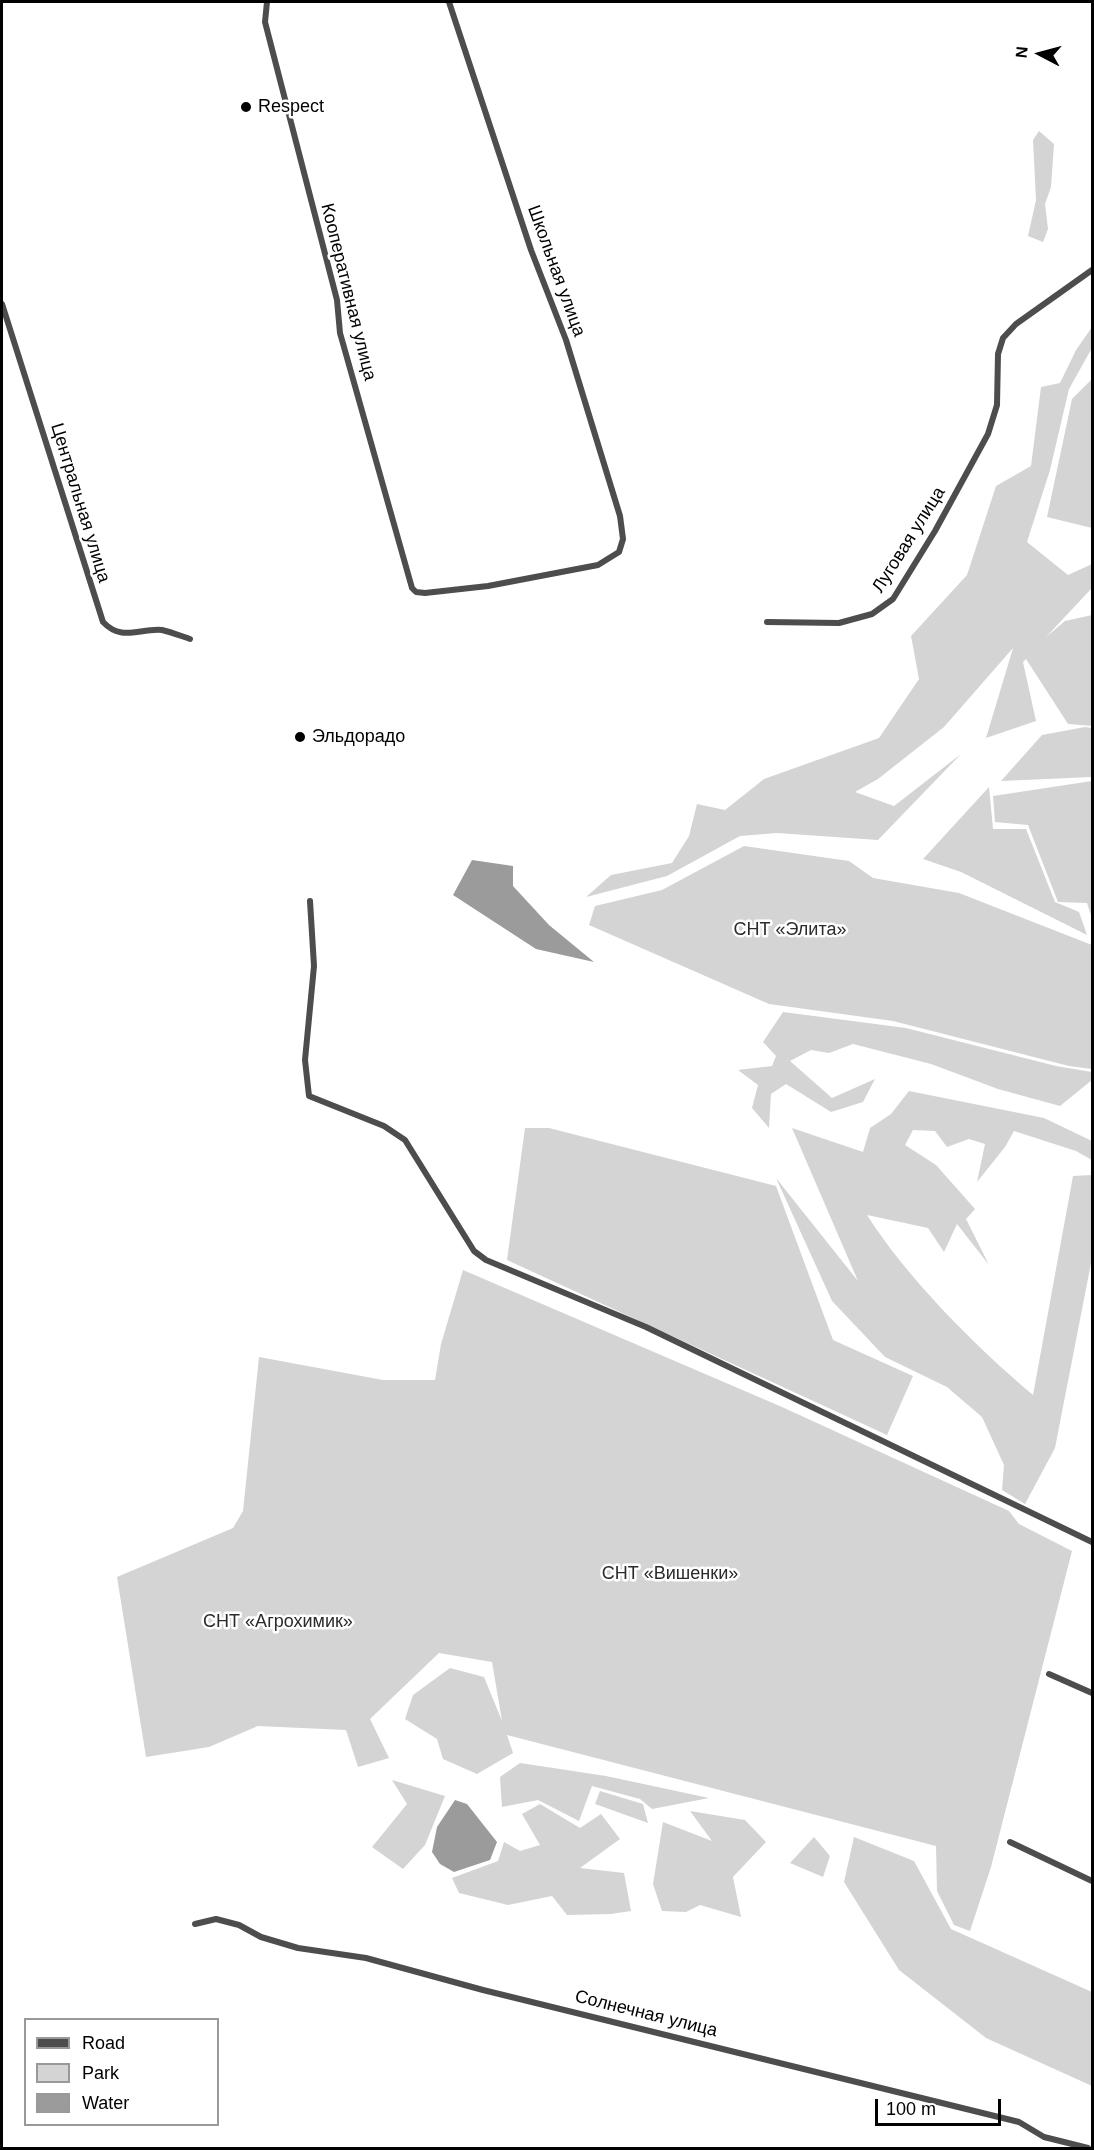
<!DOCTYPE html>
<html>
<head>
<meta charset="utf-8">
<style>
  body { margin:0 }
  #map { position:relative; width:1094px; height:2150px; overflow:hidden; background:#fff; font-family:Helvetica,sans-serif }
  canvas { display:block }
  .frame { position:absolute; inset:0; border:3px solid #000; pointer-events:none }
  .legend { position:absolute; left:24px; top:2018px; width:195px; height:108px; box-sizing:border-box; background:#fff; border:2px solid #999; margin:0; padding:8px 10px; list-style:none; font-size:18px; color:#000 }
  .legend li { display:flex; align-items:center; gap:12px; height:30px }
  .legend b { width:30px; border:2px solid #999 }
  .north { position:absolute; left:1010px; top:24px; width:60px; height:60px; -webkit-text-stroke:4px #fff; paint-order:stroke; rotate:276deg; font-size:16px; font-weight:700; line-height:24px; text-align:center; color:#000 }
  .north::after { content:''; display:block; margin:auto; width:21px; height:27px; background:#000; clip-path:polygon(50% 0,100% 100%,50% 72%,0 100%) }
  .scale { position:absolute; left:875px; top:2099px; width:126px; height:27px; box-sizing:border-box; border:3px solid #000; border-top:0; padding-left:8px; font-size:18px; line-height:21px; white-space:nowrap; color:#000; -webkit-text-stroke:4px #fff; paint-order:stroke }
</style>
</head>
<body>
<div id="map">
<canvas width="1094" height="2150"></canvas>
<div class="frame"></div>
<ul class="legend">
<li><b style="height:8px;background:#4d4d4d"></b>Road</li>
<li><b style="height:16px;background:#d4d4d4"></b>Park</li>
<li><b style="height:16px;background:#9b9b9b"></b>Water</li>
</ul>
<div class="north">N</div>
<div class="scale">100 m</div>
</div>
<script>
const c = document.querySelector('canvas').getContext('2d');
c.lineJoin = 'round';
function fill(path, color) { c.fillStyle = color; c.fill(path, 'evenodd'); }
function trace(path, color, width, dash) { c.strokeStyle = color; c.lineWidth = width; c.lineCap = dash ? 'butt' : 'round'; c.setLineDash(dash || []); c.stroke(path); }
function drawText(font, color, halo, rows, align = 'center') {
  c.font = font + ' Helvetica,sans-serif'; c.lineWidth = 5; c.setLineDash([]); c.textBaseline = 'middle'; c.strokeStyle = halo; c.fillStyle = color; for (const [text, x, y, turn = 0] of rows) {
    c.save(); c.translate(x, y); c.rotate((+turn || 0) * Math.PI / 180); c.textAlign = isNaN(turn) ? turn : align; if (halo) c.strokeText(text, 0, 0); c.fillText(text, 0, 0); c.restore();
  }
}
fill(new Path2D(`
  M 1039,131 L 1054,144 L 1051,187 L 1045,204 L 1048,229 L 1043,242 L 1028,236 L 1036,200 L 1033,140 Z
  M 1092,327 L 1092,348 L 1069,389 L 1050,470 L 1027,542 L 1068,575 L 1092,564 L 1092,588 L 1046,637 L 1065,621 L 1092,615 L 1092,726 L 1068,724 L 1026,659 L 1023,662 L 1036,721 L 986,738 L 1013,648 L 944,727 L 878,779 L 855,792 L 894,806 L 961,754 L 878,840 L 777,833 L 740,836 L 667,876 L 586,897 L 611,875 L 672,863 L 689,836 L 697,804 L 725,810 L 764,779 L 879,738 L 919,679 L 911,636 L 967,575 L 996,486 L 1031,466 L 1041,387 L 1060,383 L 1076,350 Z
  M 1092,379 L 1092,528 L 1047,517 L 1072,399 Z
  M 1085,727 L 1092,728 L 1092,777 L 1001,781 L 1042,735 Z
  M 1092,781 L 1092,918 L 1087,903 L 1058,902 L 1028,825 L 995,822 L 993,796 Z
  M 989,787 L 993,829 L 1026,829 L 1055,902 L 1079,912 L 1087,935 L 961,872 L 923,859 Z
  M 744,846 L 849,861 L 873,878 L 959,893 L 1092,945 L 1092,1069 L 1069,1066 L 893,1021 L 769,1004 L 589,925 L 595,906 L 662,890 Z
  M 783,1012 L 906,1028 L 1056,1066 L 1092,1072 L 1092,1080 L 1060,1106 L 998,1089 L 931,1064 L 853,1044 L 829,1053 L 811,1050 L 790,1061 L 832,1098 L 875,1079 L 863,1102 L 831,1112 L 786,1084 L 771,1094 L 769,1128 L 752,1108 L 758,1085 L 738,1070 L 772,1066 L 776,1056 L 763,1042 Z
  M 909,1091 L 1044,1118 L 1092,1141 L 1092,1160 L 1076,1151 L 1014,1131 L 1005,1147 L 977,1182 L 985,1144 L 969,1139 L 947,1147 L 935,1131 L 913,1130 L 905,1145 L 936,1165 L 975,1209 L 966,1219 L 989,1265 L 957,1224 L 944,1252 L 928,1228 L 867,1215 C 907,1278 976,1347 1033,1395 L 1073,1176 L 1092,1175 L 1092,1258 L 1055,1448 L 1025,1504 L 1002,1490 L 1004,1465 L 982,1417 L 947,1387 L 885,1357 L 832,1301 L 776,1178 L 858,1281 L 792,1128 L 863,1152 L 870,1128 L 891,1114 Z
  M 525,1128 L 549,1128 L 776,1186 L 833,1340 L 913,1376 L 887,1435 L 507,1260 Z
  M 463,1270 L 782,1407 L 1009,1511 L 1019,1524 L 1072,1551 L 991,1867 L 970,1931 L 954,1925 L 937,1891 L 936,1846 L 507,1735 L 513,1753 L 477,1774 L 443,1759 L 437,1739 L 405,1719 L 413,1695 L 450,1668 L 484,1677 L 502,1721 L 492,1662 L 439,1653 L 370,1719 L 389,1758 L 358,1767 L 346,1730 L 258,1726 L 209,1747 L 146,1757 L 117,1577 L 233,1528 L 243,1511 L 259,1357 L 383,1380 L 435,1380 L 441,1344 Z
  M 520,1763 L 606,1776 L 709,1798 L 652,1809 L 640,1799 L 592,1786 L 579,1821 L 538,1800 L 502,1807 L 500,1777 Z
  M 392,1780 L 445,1796 L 425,1845 L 403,1869 L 372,1847 L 407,1804 Z
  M 600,1791 L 643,1804 L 648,1823 L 595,1804 Z
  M 540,1804 L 580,1828 L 601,1814 L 620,1839 L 580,1868 L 624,1873 L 631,1911 L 611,1914 L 567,1915 L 552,1896 L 508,1905 L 459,1893 L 452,1878 L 498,1861 L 504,1842 L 520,1851 L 540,1845 L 522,1814 Z
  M 690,1811 L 745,1820 L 766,1842 L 733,1877 L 741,1917 L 700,1905 L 686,1912 L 662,1911 L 653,1884 L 663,1822 L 712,1841 Z
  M 814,1837 L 830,1856 L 823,1877 L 790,1863 Z
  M 854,1837 L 914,1861 L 951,1929 L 1092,1992 L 1092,2086 L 986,2038 L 899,1970 L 844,1882 Z`), '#d4d4d4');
fill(new Path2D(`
  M 472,860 L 513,866 L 513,886 L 549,925 L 594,962 L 536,949 L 453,895 Z
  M 455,1800 L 467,1804 L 497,1842 L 490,1860 L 454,1872 L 440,1864 L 432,1852 L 437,1827 Z`), '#9b9b9b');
trace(new Path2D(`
  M 267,2 L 265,22 L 337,300 L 340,333 L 412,588 L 416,592 L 425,593 L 488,586 L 598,565 L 619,552 L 623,539 L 620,516 L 566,340 L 531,250 L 449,2
  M 2,304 L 103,622 C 122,642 139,628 162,630 C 171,632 181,636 190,639
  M 767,622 L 839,623 L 872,614 L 893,599 L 935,531 L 988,434 L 997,405 L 998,354 L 1003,338 L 1016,324 L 1092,270
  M 310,901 L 314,966 L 305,1060 L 309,1096 L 384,1126 L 405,1140 L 474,1251 L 486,1260 L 646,1327 L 1092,1542
  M 1049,1674 L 1092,1693
  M 1010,1842 L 1092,1881
  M 195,1924 L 216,1919 L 239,1925 L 261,1937 L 298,1948 L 366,1958 L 483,1990 L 1019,2122 L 1044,2137 L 1088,2148`), '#4d4d4d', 6);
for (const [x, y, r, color] of [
  [246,107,6,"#000"],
  [300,737,6,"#000"]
]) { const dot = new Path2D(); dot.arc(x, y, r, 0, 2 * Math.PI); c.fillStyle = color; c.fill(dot); trace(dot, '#fff', 2); }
drawText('18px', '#000', '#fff', [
  ["Respect",258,107],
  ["Эльдорадо",312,737]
], 'left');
drawText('18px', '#000', '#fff', [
  ["Школьная улица",556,271,70],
  ["Кооперативная улица",348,292,76],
  ["Центральная улица",80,503,73],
  ["Луговая улица",909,540,-58],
  ["Солнечная улица",646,2014,14]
]);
drawText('18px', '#2b2b2b', '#fff', [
  ["СНТ «Элита»",790,930],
  ["СНТ «Вишенки»",670,1574],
  ["СНТ «Агрохимик»",278,1622]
]);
</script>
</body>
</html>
